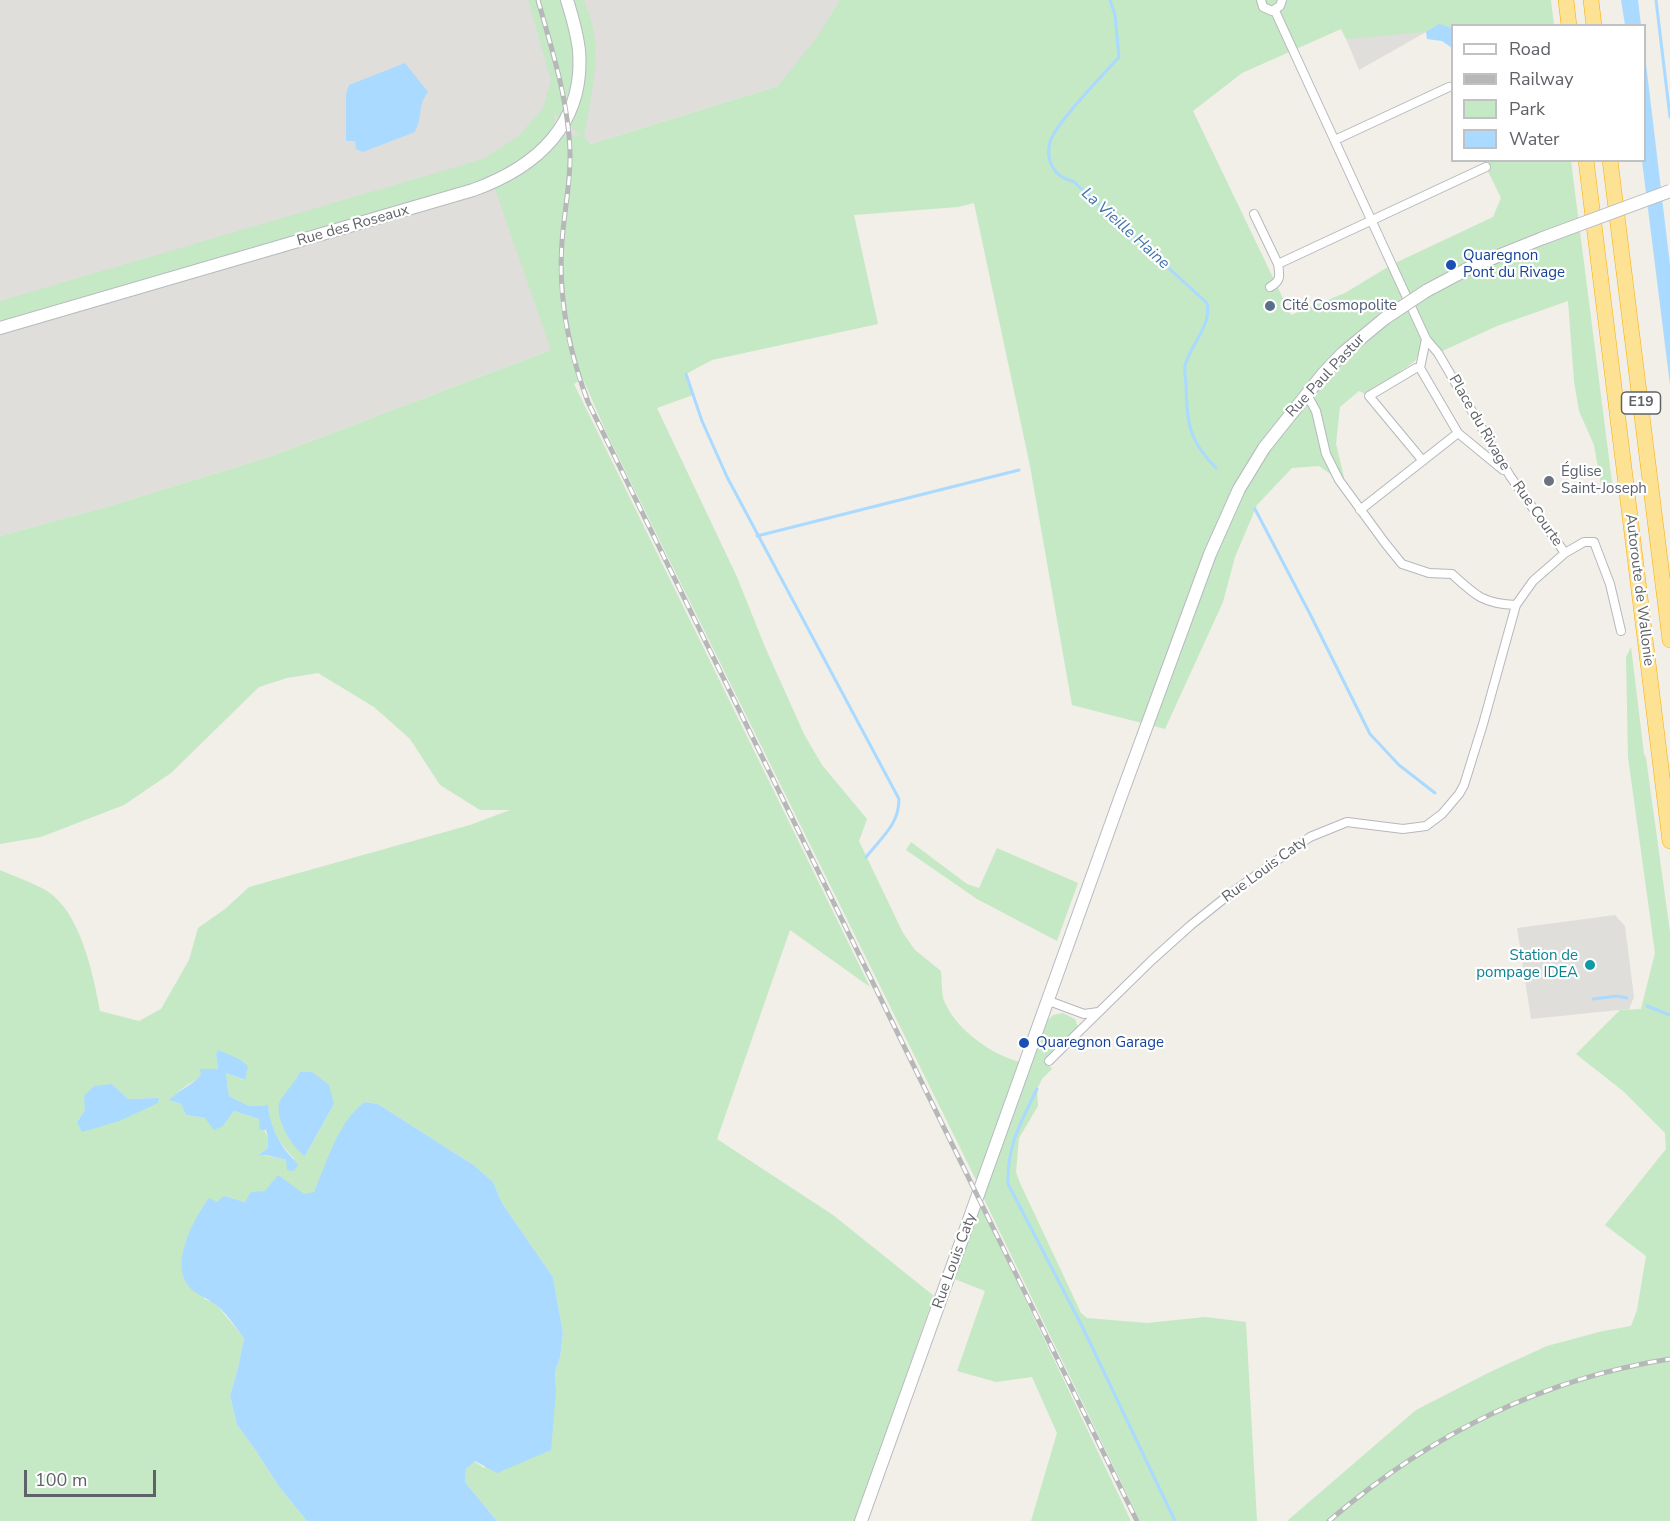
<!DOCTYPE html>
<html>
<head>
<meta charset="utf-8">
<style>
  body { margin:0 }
  #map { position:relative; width:1670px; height:1521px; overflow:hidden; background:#f1efe8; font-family:"Nunito Sans",sans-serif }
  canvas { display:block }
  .legend { position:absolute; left:1451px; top:24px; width:195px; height:138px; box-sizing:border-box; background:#fff; border:2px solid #bfc1c3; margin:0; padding:8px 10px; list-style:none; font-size:18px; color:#5f6368 }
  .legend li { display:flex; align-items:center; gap:12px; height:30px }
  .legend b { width:30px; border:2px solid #bfc1c3 }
  .scale { position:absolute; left:24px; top:1470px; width:132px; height:27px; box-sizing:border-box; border:3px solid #5f6368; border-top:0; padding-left:8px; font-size:18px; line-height:21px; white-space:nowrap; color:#5f6368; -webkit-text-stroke:4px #fff; paint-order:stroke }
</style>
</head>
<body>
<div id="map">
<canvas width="1670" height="1521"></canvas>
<ul class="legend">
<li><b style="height:8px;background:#fff"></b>Road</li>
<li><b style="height:8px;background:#b6b7b8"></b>Railway</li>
<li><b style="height:16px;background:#c5e8c5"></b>Park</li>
<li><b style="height:16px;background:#aadaff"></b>Water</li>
</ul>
<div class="scale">100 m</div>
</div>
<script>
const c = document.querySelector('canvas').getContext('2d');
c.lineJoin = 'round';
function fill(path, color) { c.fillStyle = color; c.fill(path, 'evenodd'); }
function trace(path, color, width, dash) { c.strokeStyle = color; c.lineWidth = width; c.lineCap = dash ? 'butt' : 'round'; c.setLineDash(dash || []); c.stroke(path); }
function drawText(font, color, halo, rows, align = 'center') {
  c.font = font + ' "Nunito Sans",sans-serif'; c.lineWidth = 4.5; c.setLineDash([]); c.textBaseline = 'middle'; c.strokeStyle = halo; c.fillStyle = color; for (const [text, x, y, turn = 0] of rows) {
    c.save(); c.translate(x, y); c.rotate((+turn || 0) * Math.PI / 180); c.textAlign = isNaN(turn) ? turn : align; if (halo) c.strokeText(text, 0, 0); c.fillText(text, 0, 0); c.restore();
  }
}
fill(new Path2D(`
  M 0,0 L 969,0 L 778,86 L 591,144 L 584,138 L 551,350 L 269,457 L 113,505 L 0,536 Z
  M 1323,0 L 1483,0 L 1452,26 L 1452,43 L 1426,32 L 1359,70 L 1342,29 Z
  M 1615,915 L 1625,926 L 1634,997 L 1629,1009 L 1531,1019 L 1517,928 Z`), '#e0deda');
fill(new Path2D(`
  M 528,0 L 584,0 C 587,9 591,18 593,28 C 600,63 590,102 584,137 L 591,144 L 778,86 L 818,36 L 840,0 L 1551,0 L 1554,25 L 1452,26 L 1452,28 C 1443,24 1434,25 1426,32 L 1346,39 L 1341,29 L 1242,73 L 1193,111 L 1291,315 L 1345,293 L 1391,265 L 1493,217 L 1501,198 L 1483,161 L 1571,161 L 1613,490 L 1602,491 L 1594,445 L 1579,411 L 1574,381 L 1568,301 L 1497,326 L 1438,353 L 1426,340 L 1415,361 L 1367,395 L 1359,391 L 1340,407 L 1336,444 L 1344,477 L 1339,480 L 1319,466 L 1292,468 L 1257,505 L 1235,557 L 1223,602 L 1165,729 L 1072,705 L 1030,466 L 974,203 L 958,207 L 854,215 L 878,324 L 712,360 L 686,374 L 693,395 L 657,408 L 737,577 L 765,647 L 804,734 L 822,765 L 867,819 L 859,841 L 903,933 L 915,950 L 941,971 C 942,980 941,995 945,1003 C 957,1030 992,1055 1020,1062 L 977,1182 L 607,434 L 583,379 L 574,384 L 870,987 L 790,930 L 717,1139 L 833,1215 L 934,1296 L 855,1521 L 497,1521 L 465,1482 L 466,1469 L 474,1461 L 484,1468 L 556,1390 L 555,1372 L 560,1358 L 563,1333 L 553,1277 L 502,1203 L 493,1182 L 475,1166 L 378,1104 L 365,1102 L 314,1192 L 304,1195 L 265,1191 L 245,1202 L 224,1196 L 204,1299 L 215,1303 L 244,1338 L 238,1368 L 230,1396 L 237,1425 L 254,1448 L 280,1488 L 307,1521 L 0,1521 L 0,870 C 15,877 32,882 47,891 C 81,913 93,974 100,1011 L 139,1021 L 161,1009 L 189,960 L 198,928 L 225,909 L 249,887 L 470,825 L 510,810 L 480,810 L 440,785 L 410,739 L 374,707 L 318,673 L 287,678 L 259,687 L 171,773 L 124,805 L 41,837 L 0,844 L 0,536 L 113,505 L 269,457 L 551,350 L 493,183 L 0,328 L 0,301 L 483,159 L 520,135 L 543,108 L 551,80 ZM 554,114 L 555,114 L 582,136 L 557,135 ZM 216,1055 L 245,1074 L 244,1080 L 226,1073 L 229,1096 L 249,1106 L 268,1105 C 269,1124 281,1147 295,1159 L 286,1160 L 259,1154 L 268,1148 L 268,1138 L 259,1119 L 234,1111 L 223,1126 L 205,1118 L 186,1115 L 181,1104 L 170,1100 C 180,1088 203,1074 218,1069 ZM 296,1082 L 334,1104 L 305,1156 L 280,1102 ZM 112,1084 L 128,1099 L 158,1098 L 77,1122 L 85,1110 Z
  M 1631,647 L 1644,754 L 1646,758 L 1670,932 L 1670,1521 L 1287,1521 L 1416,1410 L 1490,1372 L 1547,1346 L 1603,1331 L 1631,1326 L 1637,1310 L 1646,1256 L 1605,1225 L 1666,1149 L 1665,1133 L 1623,1091 L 1576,1054 L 1620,1010 L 1641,1009 L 1655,953 L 1628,757 L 1626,657 Z
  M 911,842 L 967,884 L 979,888 L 997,848 L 1078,883 L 1057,941 L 977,899 L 906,850 Z
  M 1063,1013 L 1075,1019 L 1078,1027 L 1046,1061 L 1052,1069 L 1042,1079 L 1037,1089 L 1038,1106 L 1019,1138 L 1016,1172 L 1020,1183 L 1081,1313 L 1087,1318 L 1147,1323 L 1205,1317 L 1246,1322 L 1257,1521 L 1140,1521 L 983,1197 L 1048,1020 L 1053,1015 Z
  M 980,1205 L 1131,1521 L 1031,1521 L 1057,1433 L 1032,1377 L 996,1382 L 957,1371 L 985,1291 L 952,1278 Z`), '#c5e8c5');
fill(new Path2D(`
  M 1621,0 L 1638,0 L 1641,25 L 1625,25 Z
  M 1439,24 L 1452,28 L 1452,48 L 1442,41 L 1427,39 L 1426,32 Z
  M 1645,55 L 1670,265 L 1670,385 L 1642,161 L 1644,160 Z
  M 405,63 L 428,92 C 417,107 423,116 415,132 L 363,152 L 356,149 L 355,141 L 346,141 L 346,94 L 349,85 Z
  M 218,1050 L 239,1059 L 248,1066 L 245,1080 L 226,1073 L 229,1096 L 249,1106 L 268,1105 C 269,1121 277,1138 286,1151 C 291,1157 295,1159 298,1166 L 293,1171 L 287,1170 L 286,1160 L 266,1155 L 258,1155 L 268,1148 L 268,1138 L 266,1130 L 260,1130 L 259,1119 L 234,1111 L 223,1126 L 214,1130 L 205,1118 L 186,1115 L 181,1104 L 169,1100 C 179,1090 192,1085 201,1075 L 200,1069 L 218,1069 L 216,1055 Z
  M 300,1072 L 312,1072 L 329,1085 L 334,1104 L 305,1156 C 292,1148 273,1116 280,1101 C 286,1091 295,1083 300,1072 Z
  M 112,1084 L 128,1099 L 159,1098 L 158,1103 L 119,1121 L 82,1132 L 77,1122 L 85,1110 L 84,1096 L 94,1086 Z
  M 365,1102 L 378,1104 L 475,1166 L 493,1182 L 502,1203 L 553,1277 L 563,1333 L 560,1358 L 555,1372 L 556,1390 L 551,1450 L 497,1473 L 475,1461 L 466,1469 L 465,1482 L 497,1521 L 307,1521 L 280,1488 L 254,1448 L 237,1425 L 230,1396 L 238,1368 L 244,1338 C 235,1327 225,1310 213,1303 C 205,1297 193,1293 187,1284 C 171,1260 195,1217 209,1198 L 217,1202 L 224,1196 L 245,1202 L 251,1192 L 265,1191 L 278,1175 L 304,1194 L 314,1192 C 328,1161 336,1124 365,1102 Z`), '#aadaff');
trace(new Path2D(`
  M 1110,0 L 1115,15 L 1119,57 C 1104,74 1055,124 1050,142 C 1045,161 1055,178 1073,181 L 1207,303 C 1212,327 1190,344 1185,366 C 1184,372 1186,379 1186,385 C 1187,422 1188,440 1216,468
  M 1656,0 L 1670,117
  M 686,374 L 702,421 L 727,477 L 899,799 C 899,825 881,838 866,857
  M 1255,509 L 1310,614 L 1370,734 L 1399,765 L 1435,793
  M 757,536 L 1019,470
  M 1593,999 L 1617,996 L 1627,998
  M 1647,1006 L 1670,1015
  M 1037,1089 C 1021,1123 1007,1144 1008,1184 L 1082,1326 L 1175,1521`), '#aadaff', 3);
const street = new Path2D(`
  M 1261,0 L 1263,7 L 1272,11 L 1280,6 L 1282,0
  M 1275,11 L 1426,339 L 1438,353 L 1510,476 L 1565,553
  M 1335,140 L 1449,87
  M 1254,214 L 1278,264
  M 1270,287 C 1281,281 1280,276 1278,264 L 1486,167
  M 1420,368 L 1426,339
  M 1306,393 L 1316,411 L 1326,454 L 1339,480 L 1385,543 L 1402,564 L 1429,573 L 1452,574 C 1475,595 1483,604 1516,605
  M 1423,461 L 1369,396 L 1416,368 L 1420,368 L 1458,433 L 1503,470
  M 1360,510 L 1458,433
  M 1049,1001 L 1084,1014 L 1098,1012
  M 1049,1061 L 1152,960 L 1191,925 L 1231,893 L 1310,837 L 1347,822 L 1403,829 L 1426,826 L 1442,814 L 1459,794 L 1464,785 L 1483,724 L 1516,605 L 1533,581 L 1565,553 L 1584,542 L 1594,542 L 1610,584 L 1621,631`);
const secondary = new Path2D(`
  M 1426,291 L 1473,266 L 1543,238
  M 0,328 L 473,190 C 537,167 585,124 579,50 C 577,33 572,16 567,0
  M 861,1521 L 1121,796 L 1210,554 L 1239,489 L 1264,448 L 1323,374 L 1343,353 L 1384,319`);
const highway = new Path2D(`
  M 1566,0 L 1569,26
  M 1591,0 L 1594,26
  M 1586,160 L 1670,841
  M 1610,160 L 1670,640`);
trace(street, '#b5b8bc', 10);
trace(secondary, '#b6babf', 14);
trace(highway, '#f9ab00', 16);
trace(street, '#fff', 8);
trace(secondary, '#fff', 12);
trace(highway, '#fde293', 15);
const rail = new Path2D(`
  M 538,0 C 552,50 568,99 570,151 C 571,182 564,211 562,242 C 558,298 568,349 588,402 L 1137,1521
  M 1329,1521 C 1428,1436 1540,1379 1670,1359`);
trace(rail, '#b6b7b8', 5);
trace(rail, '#fff', 3, [9]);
const secondaryBridge = new Path2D(`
  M 1543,238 L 1670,191
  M 1384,319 L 1426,291`);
trace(secondaryBridge, '#b6babf', 14, []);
trace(secondaryBridge, '#fff', 12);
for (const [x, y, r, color] of [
  [1451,265,6,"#1a4fb4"],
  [1270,306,6,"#5c6f8a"],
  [1549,481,6,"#6b7280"],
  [1590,965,6,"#0f9aa8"],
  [1024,1043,6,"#1a4fb4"]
]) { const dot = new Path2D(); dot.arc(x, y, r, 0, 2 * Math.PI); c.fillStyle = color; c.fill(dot); trace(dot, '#fff', 2); }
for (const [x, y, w] of [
  [1641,403,39]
]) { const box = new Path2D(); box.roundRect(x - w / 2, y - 11, w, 22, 4.5); c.fillStyle = '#fff'; c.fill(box); trace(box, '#5f6368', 1.5); }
drawText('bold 14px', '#5f6368', null, [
  ["E19",1641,403]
]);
drawText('15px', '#5f6368', '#fff', [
  ["Rue des Roseaux",353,226,-16],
  ["Rue Paul Pastur",1326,376,-47],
  ["Place du Rivage",1479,423,60],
  ["Rue Courte",1537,514,55],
  ["Autoroute de Wallonie",1639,590,83],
  ["Rue Louis Caty",1265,870,-36],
  ["Rue Louis Caty",955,1261,-70]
]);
drawText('15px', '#164399', '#fff', [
  ["Quaregnon",1463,256],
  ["Pont du Rivage",1463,273],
  ["Quaregnon Garage",1036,1043]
], 'left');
drawText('15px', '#4e5e75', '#fff', [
  ["Cité Cosmopolite",1282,306]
], 'left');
drawText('15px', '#5b616d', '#fff', [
  ["Église",1561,472],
  ["Saint-Joseph",1561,489]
], 'left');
drawText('15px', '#0d838f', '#fff', [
  ["Station de",1578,956],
  ["pompage IDEA",1578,973]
], 'right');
drawText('italic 16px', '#4174aa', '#fff', [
  ["La Vieille Haine",1125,229,42]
]);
</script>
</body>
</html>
